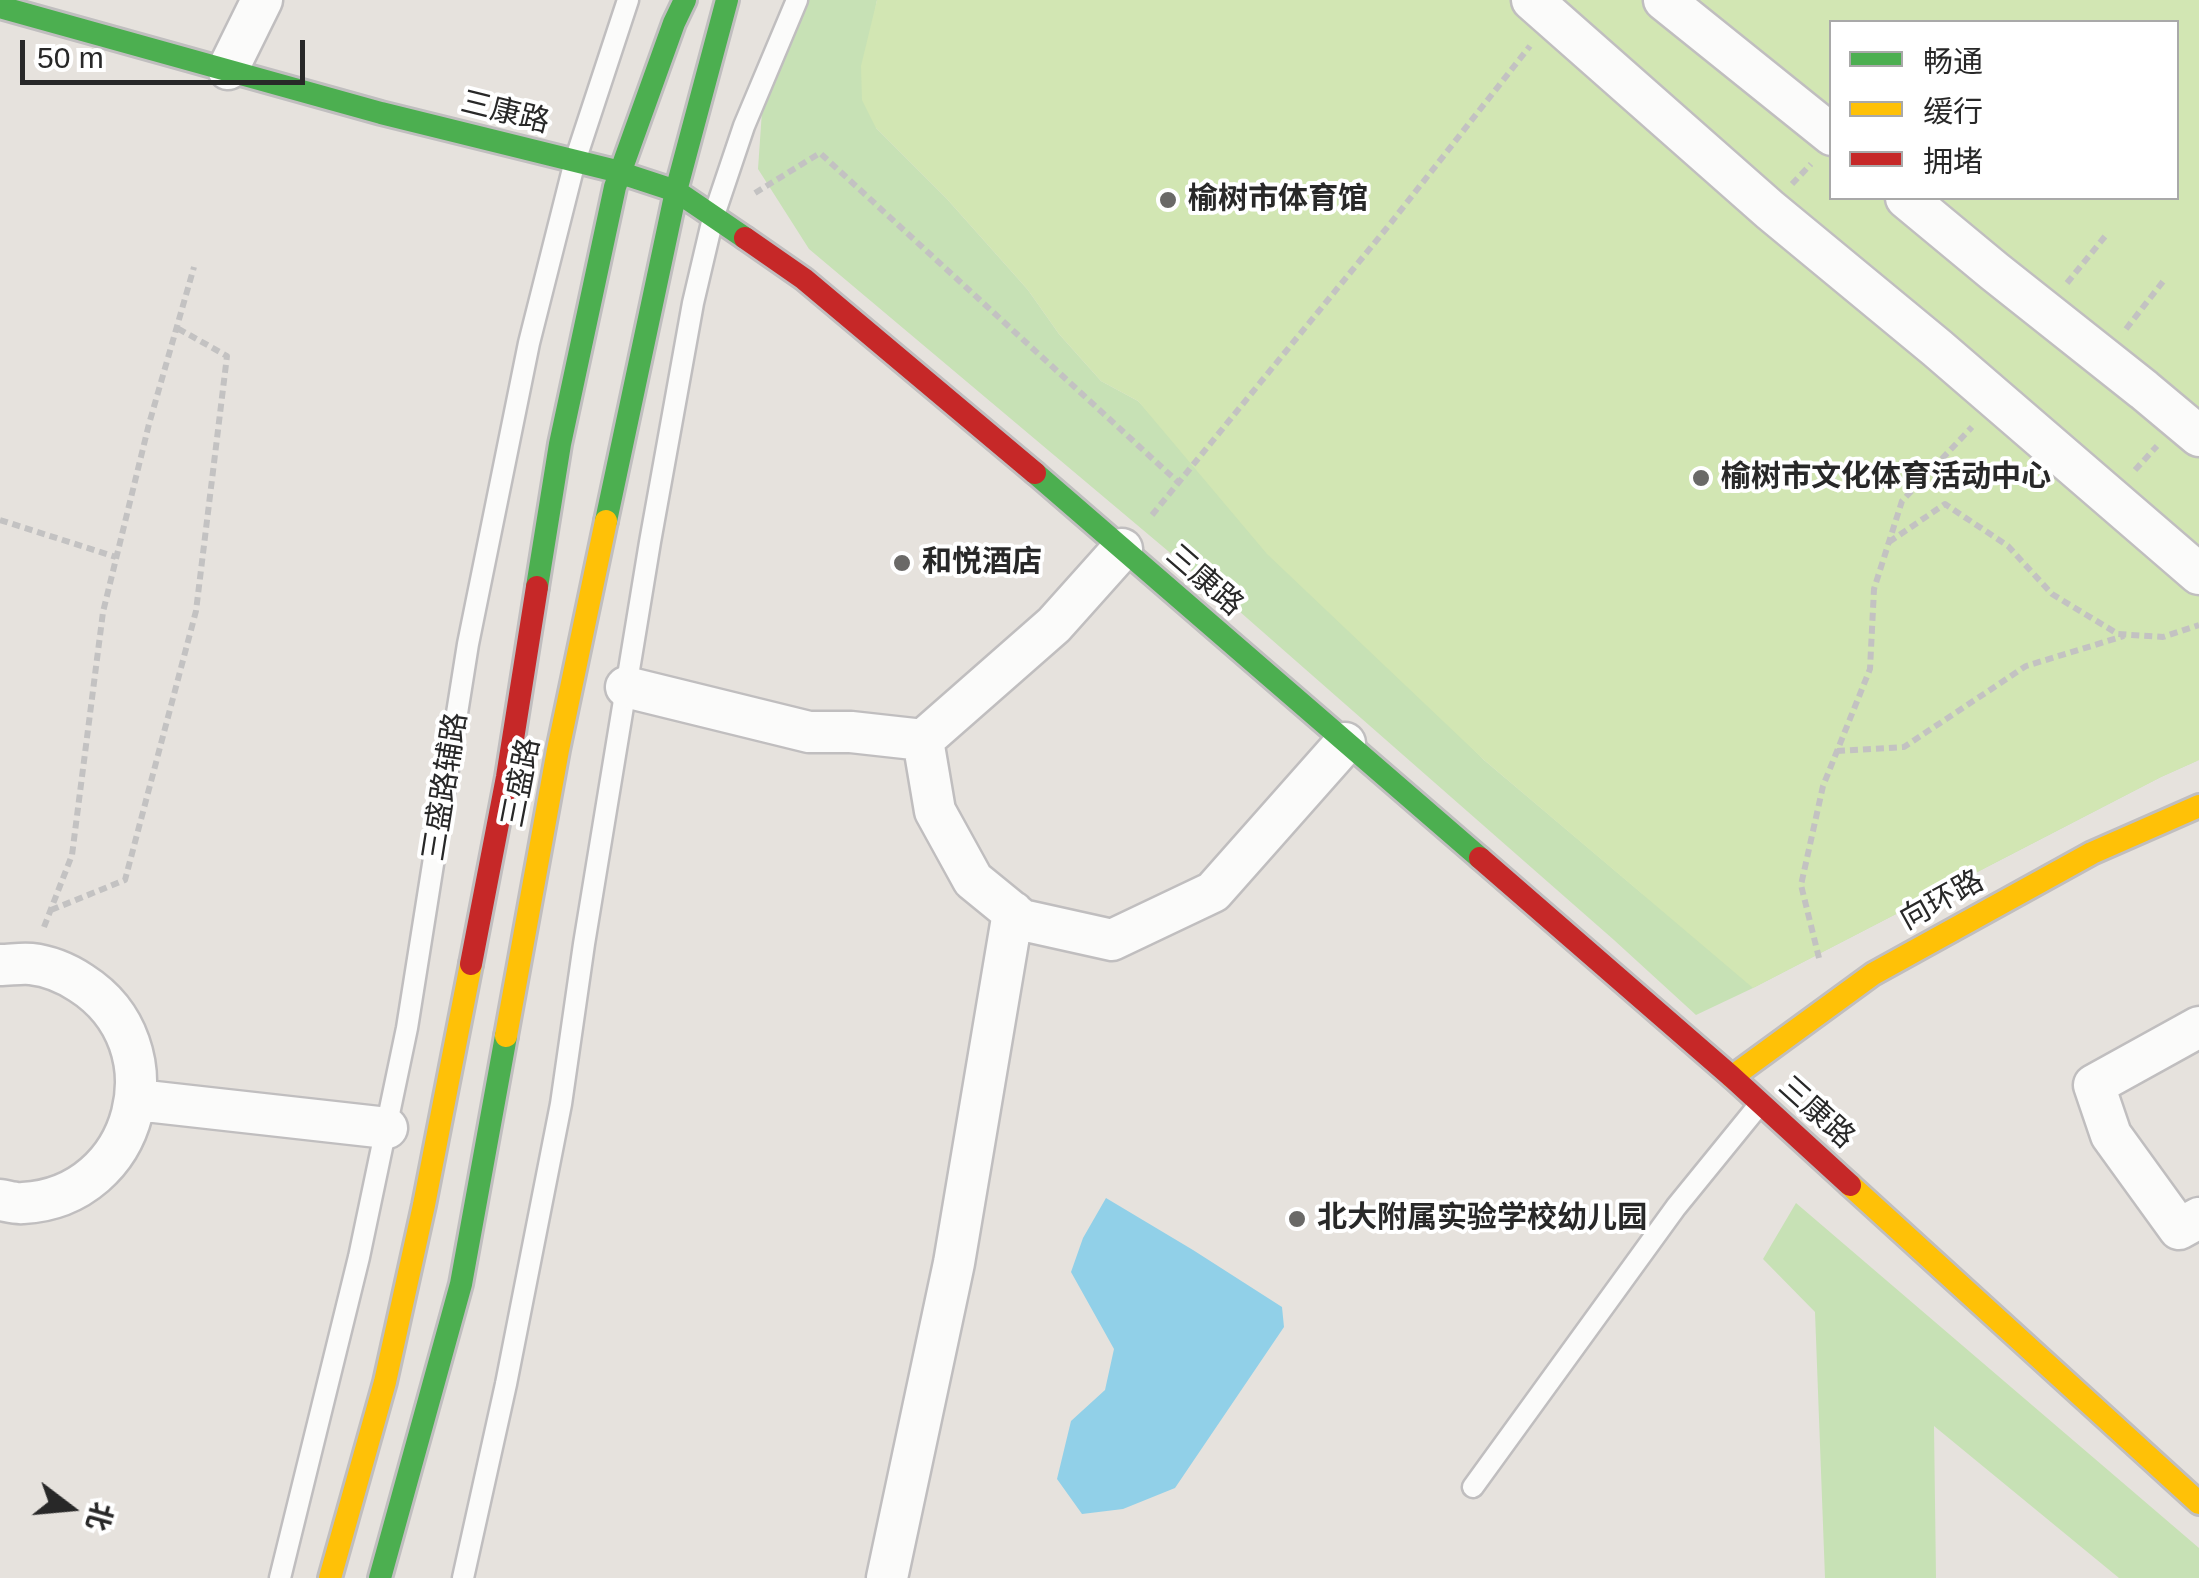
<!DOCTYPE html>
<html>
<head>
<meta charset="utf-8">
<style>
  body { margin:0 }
  #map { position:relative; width:2199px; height:1578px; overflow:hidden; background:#e6e2dd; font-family:Arial,"Noto Sans SC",sans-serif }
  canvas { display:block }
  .legend { position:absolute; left:1829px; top:20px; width:350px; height:180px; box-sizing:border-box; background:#fff; border:2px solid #a9a9a9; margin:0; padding:12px 18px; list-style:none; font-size:30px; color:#282828 }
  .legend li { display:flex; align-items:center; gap:20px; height:50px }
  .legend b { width:50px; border:2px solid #a9a9a9 }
  .north { position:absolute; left:20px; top:1458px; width:100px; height:100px; -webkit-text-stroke:8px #fff; paint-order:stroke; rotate:106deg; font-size:28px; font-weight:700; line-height:40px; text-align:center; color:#282828 }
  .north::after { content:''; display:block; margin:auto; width:35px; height:45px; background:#282828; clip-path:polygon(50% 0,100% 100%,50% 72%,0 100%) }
  .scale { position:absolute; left:20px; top:40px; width:285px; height:45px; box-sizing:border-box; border:5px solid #282828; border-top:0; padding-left:12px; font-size:30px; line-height:35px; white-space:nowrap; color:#282828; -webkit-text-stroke:8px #fff; paint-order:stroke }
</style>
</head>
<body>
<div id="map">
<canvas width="2199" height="1578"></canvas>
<ul class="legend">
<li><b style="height:12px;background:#4caf50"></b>畅通</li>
<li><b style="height:12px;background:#ffc107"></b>缓行</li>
<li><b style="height:12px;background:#c62828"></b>拥堵</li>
</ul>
<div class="north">北</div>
<div class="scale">50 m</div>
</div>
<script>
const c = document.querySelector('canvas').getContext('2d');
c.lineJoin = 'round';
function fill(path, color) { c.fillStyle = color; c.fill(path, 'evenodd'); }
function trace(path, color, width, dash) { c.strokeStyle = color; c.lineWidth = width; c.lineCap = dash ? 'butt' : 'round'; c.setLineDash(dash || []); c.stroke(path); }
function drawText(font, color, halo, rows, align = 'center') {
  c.font = font + ' Arial,"Noto Sans SC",sans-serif'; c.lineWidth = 8; c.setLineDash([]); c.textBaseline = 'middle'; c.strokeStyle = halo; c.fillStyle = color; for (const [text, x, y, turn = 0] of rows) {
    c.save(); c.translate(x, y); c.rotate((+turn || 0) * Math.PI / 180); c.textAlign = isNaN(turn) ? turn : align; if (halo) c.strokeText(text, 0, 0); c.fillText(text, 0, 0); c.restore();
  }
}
fill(new Path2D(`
  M 805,0 L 877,0 L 873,21 L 876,128 L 947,199 L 1028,290 L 1059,334 L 1101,381 L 1138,401 L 1484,760 L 1644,895 L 2199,760 L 2161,777 L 1753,988 L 1696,1015 L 1614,940 L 1231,604 L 809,249 L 758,169 L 762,111 Z
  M 1796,1203 L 2199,1548 L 2199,1578 L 2119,1578 L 1934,1426 L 1936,1578 L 1825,1578 L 1815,1312 L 1763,1259 Z`), '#c7e1b5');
fill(new Path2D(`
  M 877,0 L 2199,0 L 2199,760 L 2161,777 L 1753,988 L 1484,760 L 1267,554 L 1138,401 L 1101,381 L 1059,334 L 1028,290 L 947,199 L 876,128 L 862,100 L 861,66 ZM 1832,22 L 2176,22 L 2176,198 L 1832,198 Z`), '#d2e6b3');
fill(new Path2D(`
  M 1106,1198 L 1193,1250 L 1282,1307 L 1284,1327 L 1175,1488 L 1123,1509 L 1082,1514 L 1057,1479 L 1071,1421 L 1105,1390 L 1114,1349 L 1071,1272 L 1083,1238 Z`), '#91d0e8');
const lane = new Path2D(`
  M 1473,1487 L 1676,1207 L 1759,1105
  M 280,1578 L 359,1257 L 407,1028 L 468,644 L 529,343 L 575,161 L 628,0
  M 463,1578 L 506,1384 L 561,1104 L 584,944 L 650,542 L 693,303 L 713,218 L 744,126 L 797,0`);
const street = new Path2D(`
  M 1532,0 L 1770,210 L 1937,348 L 2199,574
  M 1664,0 L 1832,135
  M 228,69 L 262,0
  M 1906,198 L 1994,271 L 2144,390 L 2199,436
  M 626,687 L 809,732 L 851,732 L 923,740 L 1054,625 L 1122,549
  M 923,740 L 935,811 L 973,880 L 1022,920 L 1112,940 L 1213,892 L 1345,743
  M 0,965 C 10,965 21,963 31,964 C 49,966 66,973 81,983 C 178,1045 139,1197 23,1203 C 16,1204 7,1201 0,1200
  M 2199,1027 L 2094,1085 L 2111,1135 L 2179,1229 L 2199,1218
  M 137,1100 L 387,1128
  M 887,1578 L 954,1263 L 1013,912`);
const fast = new Path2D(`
  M 0,7 L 381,113 L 612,170 L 676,191 L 745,238
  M 1035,473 L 1480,858
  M 606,521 L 676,191 L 727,0
  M 537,587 L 560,444 L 615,187 L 674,23 L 685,0
  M 380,1578 L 461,1284 L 506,1036`);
const slow = new Path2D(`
  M 506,1036 L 558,750 L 606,521
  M 1732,1077 L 1873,974 L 2092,853 L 2199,806
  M 1850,1185 L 2199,1503
  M 330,1578 L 385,1382 L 424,1205 L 471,964`);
const jam = new Path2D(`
  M 745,238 L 804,279 L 1035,473
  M 1480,858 L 1732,1077 L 1850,1185
  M 471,964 L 507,777 L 537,587`);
trace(lane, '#c0bebf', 25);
trace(street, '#c0bebf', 45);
trace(fast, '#c0bebf', 28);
trace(slow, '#c0bebf', 28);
trace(jam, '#c0bebf', 28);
trace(new Path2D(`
  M 1792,184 L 1811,164
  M 755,193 L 820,153 L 1179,483
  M 2067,283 L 2107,234
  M 2126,329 L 2165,279
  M 2135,470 L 2157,446
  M 1152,515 L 1390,224 L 1530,46
  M 0,520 L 116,557
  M 1889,542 L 1945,504 L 2008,546 L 2052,594 L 2118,634 L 2163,637 L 2199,625
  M 1837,751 L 1904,747 L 2026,666 L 2124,636
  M 51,910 L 125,880 L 196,611 L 227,356 L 177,328
  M 44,927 L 72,855 L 103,612 L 149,424 L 194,267
  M 1819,958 L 1801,885 L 1823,786 L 1870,669 L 1874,589 L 1902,501 L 1972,427`), '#c3c2c2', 6, [8, 5]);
trace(lane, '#fbfbfa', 20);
trace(street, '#fbfbfa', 40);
trace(fast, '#4caf50', 22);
trace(slow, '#ffc107', 22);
trace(jam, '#c62828', 22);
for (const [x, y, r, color] of [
  [1168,200,10,"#6a6967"],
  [1701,478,10,"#6a6967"],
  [902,563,10,"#6a6967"],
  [1297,1219,10,"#6a6967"]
]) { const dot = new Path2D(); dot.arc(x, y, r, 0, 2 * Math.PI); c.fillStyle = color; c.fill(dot); trace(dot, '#fff', 4); }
drawText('30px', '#282828', '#fff', [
  ["三康路",505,113,14],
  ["三康路",1204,581,41],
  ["三盛路",522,783,-79],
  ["三盛路辅路",446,787,-81],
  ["向环路",1942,901,-29],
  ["三康路",1816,1113,42]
]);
drawText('bold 30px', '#282828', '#fff', [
  ["榆树市体育馆",1188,200],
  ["榆树市文化体育活动中心",1721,478],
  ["和悦酒店",922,563],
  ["北大附属实验学校幼儿园",1317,1219]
], 'left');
</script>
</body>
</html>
